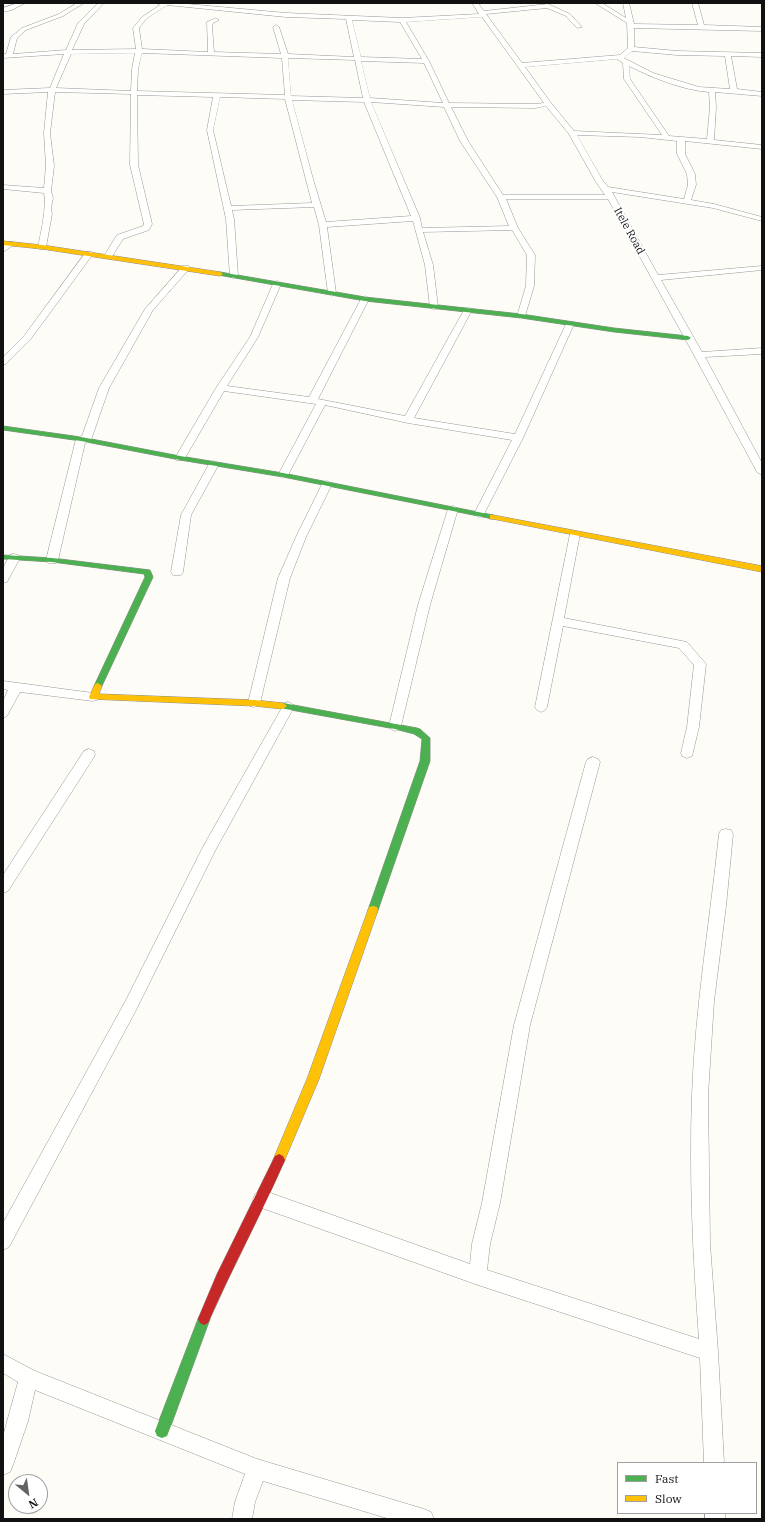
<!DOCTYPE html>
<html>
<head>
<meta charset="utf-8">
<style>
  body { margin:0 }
  #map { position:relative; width:765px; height:1522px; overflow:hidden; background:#fdfcf7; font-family:"IBM Plex Serif",serif }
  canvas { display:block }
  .frame { position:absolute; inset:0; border:4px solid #111; pointer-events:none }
  .legend { position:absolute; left:617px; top:1462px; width:140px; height:52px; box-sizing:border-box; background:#fff; border:1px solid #a0a0a0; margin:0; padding:5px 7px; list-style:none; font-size:12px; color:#111 }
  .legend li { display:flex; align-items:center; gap:8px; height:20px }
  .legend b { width:20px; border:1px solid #a0a0a0 }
  .north { position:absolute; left:8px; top:1474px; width:40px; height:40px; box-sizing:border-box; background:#fff; border:1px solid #a0a0a0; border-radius:50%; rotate:151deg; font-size:11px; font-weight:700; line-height:16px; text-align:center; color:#111 }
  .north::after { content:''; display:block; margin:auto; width:14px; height:18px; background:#646362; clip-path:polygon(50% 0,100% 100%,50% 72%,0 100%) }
</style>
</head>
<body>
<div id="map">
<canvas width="765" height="1522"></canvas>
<div class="frame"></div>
<ul class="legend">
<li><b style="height:5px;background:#4caf50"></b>Fast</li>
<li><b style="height:5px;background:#ffc107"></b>Slow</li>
</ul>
<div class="north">N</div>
</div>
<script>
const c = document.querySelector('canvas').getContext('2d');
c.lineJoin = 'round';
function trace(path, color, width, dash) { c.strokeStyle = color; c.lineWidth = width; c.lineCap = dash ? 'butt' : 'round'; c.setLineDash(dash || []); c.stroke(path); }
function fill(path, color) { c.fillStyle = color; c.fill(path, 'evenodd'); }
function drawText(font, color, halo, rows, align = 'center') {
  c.font = font + ' "IBM Plex Serif",serif'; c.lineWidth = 4; c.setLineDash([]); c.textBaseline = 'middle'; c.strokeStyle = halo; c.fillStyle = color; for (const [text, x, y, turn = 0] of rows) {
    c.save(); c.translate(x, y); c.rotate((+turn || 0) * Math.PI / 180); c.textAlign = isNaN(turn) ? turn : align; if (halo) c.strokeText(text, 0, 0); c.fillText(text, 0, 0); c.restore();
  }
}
const street = new Path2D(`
  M 18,3 L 25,3 L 12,10 L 3,12 L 3,8 Z
  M 77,3 L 84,3 L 63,16 L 26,30 L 17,38 L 13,54 L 66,50 L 78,23 L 98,3 L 104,3 L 84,24 L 72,50 L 136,49 L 133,28 L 142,17 L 160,5 L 156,3 L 177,3 L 286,13 L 402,18 L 479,14 L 472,3 L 478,3 L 484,11 L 548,4 L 570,14 L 582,27 L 577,28 L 566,16 L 547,8 L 486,14 L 522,63 L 620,55 L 628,48 L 627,23 L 595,3 L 602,3 L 626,18 L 623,3 L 629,3 L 634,24 L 698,25 L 692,3 L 698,3 L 704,25 L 762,27 L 762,31 L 634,28 L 634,47 L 677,51 L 762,53 L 762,57 L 731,56 L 737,89 L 762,92 L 762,96 L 715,92 L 716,107 L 714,140 L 762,145 L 762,149 L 685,141 L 685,154 L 695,174 L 696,185 L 691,200 L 714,204 L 762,217 L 762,221 L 713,208 L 612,192 L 658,275 L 762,266 L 762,270 L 661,280 L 702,352 L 762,348 L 762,354 L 705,357 L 762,463 L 762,475 L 757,472 L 694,355 L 608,199 L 506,199 L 518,228 L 535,255 L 534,286 L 525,316 L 521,319 L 517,316 L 526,286 L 527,255 L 512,230 L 423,232 L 433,265 L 438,307 L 434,310 L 430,307 L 425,265 L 413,221 L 327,227 L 336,293 L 332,296 L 328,293 L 319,225 L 314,207 L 232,210 L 234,219 L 238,276 L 234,279 L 230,276 L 226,219 L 207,130 L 213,97 L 137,95 L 138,165 L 152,224 L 149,230 L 123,239 L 111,258 L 108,258 L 104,256 L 117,235 L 143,226 L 144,224 L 130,165 L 131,94 L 55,92 L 50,133 L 54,166 L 51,191 L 53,198 L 51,208 L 52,214 L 46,247 L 45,249 L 39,249 L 38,247 C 41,233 47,205 44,193 L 3,189 L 3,185 L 44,188 L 46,166 L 44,133 L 48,92 L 3,94 L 3,90 L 50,88 L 64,54 L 3,58 L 3,54 L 6,54 L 11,37 L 22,28 L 59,14 ZM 167,5 L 286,17 L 346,19 L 354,57 L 288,54 L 279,27 L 276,25 L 273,27 L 281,54 L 214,52 L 212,27 L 213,23 L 219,20 L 216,18 L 207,22 L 208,52 L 142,49 L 139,28 L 146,19 ZM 482,17 L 544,103 L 535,104 L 449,103 L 429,61 L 406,22 ZM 352,20 L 400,22 L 422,59 L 361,57 ZM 632,51 L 677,55 L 725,56 L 730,89 L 699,87 L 653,73 L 624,58 ZM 135,53 L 132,69 L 131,91 L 56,88 L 71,54 ZM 142,53 L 282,58 L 285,95 L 137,91 L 138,69 ZM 288,58 L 355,60 L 363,98 L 291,96 ZM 617,59 L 623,63 L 624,79 L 662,135 L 574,131 L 551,103 L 525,67 ZM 361,61 L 424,63 L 443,103 L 370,98 ZM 629,66 C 653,78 682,90 709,92 L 710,107 L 707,139 L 669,136 L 630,79 ZM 220,97 L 285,99 L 312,203 L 231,206 L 213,130 ZM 292,100 L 364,102 L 411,216 L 326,222 L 313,179 ZM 371,102 L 444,107 L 460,141 L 497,197 L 509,226 L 422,228 L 420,218 ZM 546,106 L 569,134 L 596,182 L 605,195 L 503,195 L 468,141 L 451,107 L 535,108 ZM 577,135 L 640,137 L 677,141 L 677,154 L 687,174 L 688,185 L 684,199 L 608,187 L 603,181 Z
  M 8,242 L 14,242 L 15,244 L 3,252 L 3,246 Z
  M 86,252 L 92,252 L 93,254 L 30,340 L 6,364 L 3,365 L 3,357 L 24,336 Z
  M 183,266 L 189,266 L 190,268 L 153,310 L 109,388 L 91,440 L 90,442 L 85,443 L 58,560 L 56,563 L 48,563 L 46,560 L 76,439 L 77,437 L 82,436 L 99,388 L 145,309 Z
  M 277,281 L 281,284 L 258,337 L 227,386 L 309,397 L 361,299 L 365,296 L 369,299 L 318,399 L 405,416 L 464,310 L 468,307 L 472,310 L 414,418 L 515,434 L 566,324 L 567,322 L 573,322 L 574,324 L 523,438 L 483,516 L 479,517 L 474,514 L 512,440 L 408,423 L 325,405 L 288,475 L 283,478 L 278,475 L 316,404 L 224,391 L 185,458 L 184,460 L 176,460 L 175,458 L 216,388 L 250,337 L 273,284 Z
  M 214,461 L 219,464 L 191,515 L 183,572 L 181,575 L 173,575 L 171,572 L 181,515 L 209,464 Z
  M 327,481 L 332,484 L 306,537 L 290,578 L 260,703 L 258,706 L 254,707 L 250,706 L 248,703 L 278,578 L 296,537 L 322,484 Z
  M 453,506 L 458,509 L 430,605 L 401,726 L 399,729 L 395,731 L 391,729 L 389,726 L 418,605 L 448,509 Z
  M 575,531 L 580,534 L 564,618 L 687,642 L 706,664 L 699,727 L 692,756 L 687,758 L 682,756 L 681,753 L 687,727 L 694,665 L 679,648 L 563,626 L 547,707 L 545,710 L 541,712 L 537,710 L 535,707 L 570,534 Z
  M 14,554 L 18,555 L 20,558 L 7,582 L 3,583 L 3,568 L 10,555 Z
  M 3,681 L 93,693 L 97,694 L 99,697 L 97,700 L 93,701 L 20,692 L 7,716 L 3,718 L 3,701 L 8,690 L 3,689 Z
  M 288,702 L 292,704 L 294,707 L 215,851 L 135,1012 L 9,1247 L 3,1250 L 3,1223 L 125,1002 L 204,845 L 284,704 Z
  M 89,749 L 94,751 L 95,754 L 94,757 L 8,891 L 3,893 L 3,875 L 84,751 Z
  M 593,757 L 598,759 L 600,762 L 530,1025 L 500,1203 L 490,1244 L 487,1270 L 699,1339 C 693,1258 689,1177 692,1095 C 695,1008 710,921 719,834 L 721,830 L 726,829 L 731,830 L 733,834 L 726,906 L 714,1001 L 708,1095 L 710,1244 L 718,1352 L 724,1463 L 704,1463 L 700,1358 L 478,1285 L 262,1208 L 256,1205 L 253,1199 L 256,1193 L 262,1190 L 470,1264 L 472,1244 L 482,1203 L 514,1025 L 586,762 L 588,759 Z
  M 3,1354 L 35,1371 L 257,1459 L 424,1509 L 431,1512 L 434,1519 L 390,1519 L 263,1481 L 255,1502 L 252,1519 L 232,1519 L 235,1502 L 245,1474 L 35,1390 L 28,1421 L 13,1465 L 10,1472 L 3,1475 L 3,1436 L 18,1382 L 3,1373 Z
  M 705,1513 L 725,1513 L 725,1519 L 705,1519 Z`);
const fast = new Path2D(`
  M 220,272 L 365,297 L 521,314 L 614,328 L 688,336 L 691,338 L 688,340 L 614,332 L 521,318 L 365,301 L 218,275 L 218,273 Z
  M 3,426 L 81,437 L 180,456 L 283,473 L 493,515 L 497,517 L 493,519 L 283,477 L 180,460 L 81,441 L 3,430 Z
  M 3,555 L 52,558 L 150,570 L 153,577 L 101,688 L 95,688 L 94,686 L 145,577 L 144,574 L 52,562 L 3,559 Z
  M 283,703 L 417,728 L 420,729 L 430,738 L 430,761 L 377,913 L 373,914 L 369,913 L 368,910 L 420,761 L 422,739 L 414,734 L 395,729 L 280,708 L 279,706 Z
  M 204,1313 L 208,1315 L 210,1319 L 169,1431 L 167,1436 L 162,1438 L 157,1436 L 155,1431 L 198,1319 L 200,1315 Z`);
const slow = new Path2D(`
  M 3,241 L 42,245 L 220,272 L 223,274 L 220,276 L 42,249 L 3,245 Z
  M 490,515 L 493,515 L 762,566 L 762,572 L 493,519 L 490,519 Z
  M 98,683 L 102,686 L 99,694 L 254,700 L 283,703 L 287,706 L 283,709 L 254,706 L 90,699 L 89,697 L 95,684 Z
  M 373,906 L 377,907 L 378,910 L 319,1079 L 283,1164 L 279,1166 L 275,1164 L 273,1160 L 307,1079 L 368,910 L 369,907 Z`);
const jam = new Path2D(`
  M 279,1154 L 283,1156 L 285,1160 C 261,1215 232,1268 208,1323 L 204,1325 L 200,1323 L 198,1319 L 217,1274 L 275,1156 Z`);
trace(street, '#979795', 1);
trace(fast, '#8e8d8b', 1);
trace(slow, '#8e8d8b', 1);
trace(jam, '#8e8d8b', 1);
fill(street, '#fffffe');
fill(fast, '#4caf50');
fill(slow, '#ffc107');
fill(jam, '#c62828');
drawText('11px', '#111', '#fff', [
  ["Itele Road",629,231,61]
]);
</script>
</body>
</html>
